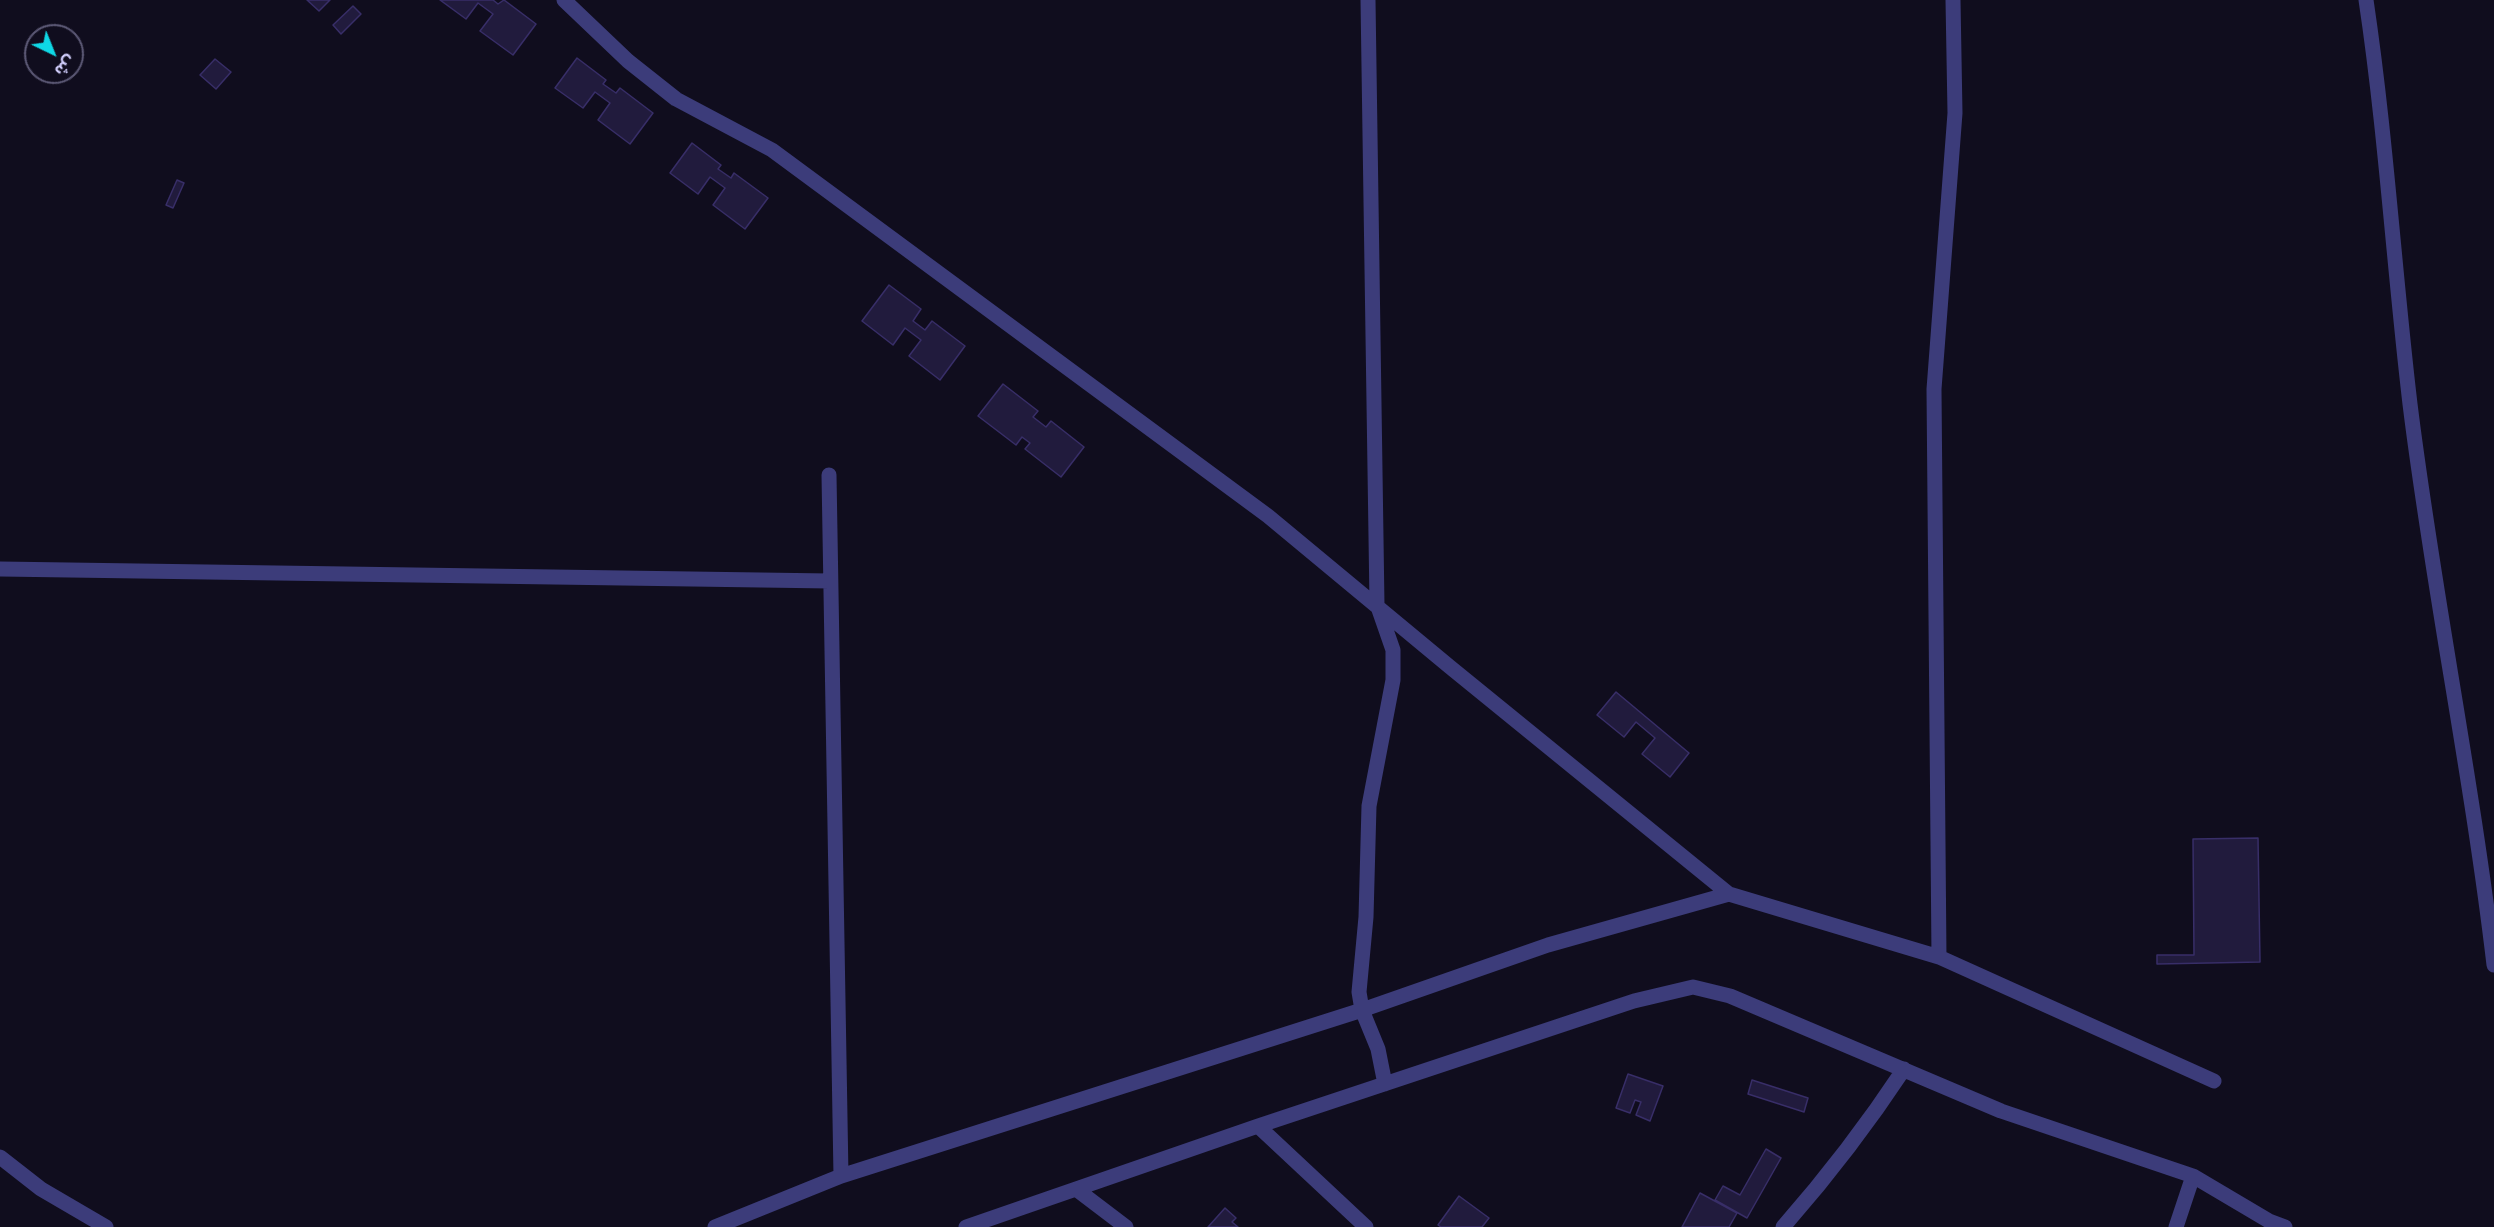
<!DOCTYPE html>
<html>
<head>
<meta charset="utf-8">
<style>
  body { margin:0 }
  #map { position:relative; width:2494px; height:1227px; overflow:hidden; background:#100d1e; font-family:Raleway,"Noto Sans Arabic",sans-serif }
  canvas { display:block }
  .north { position:absolute; left:24px; top:24px; width:60px; height:60px; box-sizing:border-box; background:#100d1e; border:2px solid #5d5a77; border-radius:50%; rotate:137deg; font-size:16px; font-weight:700; line-height:24px; text-align:center; color:#d1cefc }
  .north::after { content:''; display:block; margin:auto; width:21px; height:27px; background:#0fd8e6; clip-path:polygon(50% 0,100% 100%,50% 72%,0 100%) }
</style>
</head>
<body>
<div id="map">
<canvas width="2494" height="1227"></canvas>
<div class="north">ش</div>
</div>
<script>
const c = document.querySelector('canvas').getContext('2d');
c.lineJoin = 'round';
function fill(path, color) { c.fillStyle = color; c.fill(path, 'evenodd'); }
function trace(path, color, width, dash) { c.strokeStyle = color; c.lineWidth = width; c.lineCap = dash ? 'butt' : 'round'; c.setLineDash(dash || []); c.stroke(path); }
const building = new Path2D(`
  M 307,0 L 330,0 L 319,11 Z
  M 440,0 L 493,0 L 498,4 L 504,0 L 536,24 L 513,55 L 480,31 L 493,14 L 478,3 L 466,19 Z
  M 353,6 L 361,14 L 341,34 L 333,25 Z
  M 577,58 L 606,80 L 603,84 L 616,93 L 620,88 L 653,113 L 630,144 L 598,120 L 610,103 L 595,92 L 583,108 L 555,88 Z
  M 215,59 L 231,72 L 216,89 L 200,75 Z
  M 692,143 L 721,165 L 718,169 L 731,178 L 734,173 L 768,198 L 745,229 L 713,205 L 725,188 L 710,177 L 698,194 L 670,173 Z
  M 177,180 L 184,183 L 173,208 L 166,205 Z
  M 889,285 L 921,309 L 913,321 L 925,330 L 932,321 L 965,346 L 940,380 L 909,356 L 921,340 L 905,328 L 893,345 L 862,321 Z
  M 1003,384 L 1038,411 L 1033,417 L 1046,427 L 1051,421 L 1084,447 L 1061,477 L 1025,449 L 1030,443 L 1022,437 L 1016,445 L 978,416 Z
  M 1616,692 L 1689,753 L 1670,777 L 1642,754 L 1655,738 L 1636,722 L 1624,737 L 1597,715 Z
  M 2258,838 L 2260,962 L 2157,964 L 2157,955 L 2194,955 L 2193,839 Z
  M 1628,1074 L 1663,1086 L 1650,1121 L 1636,1115 L 1641,1102 L 1635,1100 L 1630,1113 L 1616,1108 Z
  M 1752,1080 L 1808,1098 L 1804,1112 L 1748,1094 Z
  M 1766,1149 L 1781,1158 L 1747,1218 L 1715,1200 L 1723,1186 L 1740,1195 Z
  M 1700,1193 L 1737,1213 L 1729,1227 L 1682,1227 Z
  M 1459,1196 L 1489,1218 L 1482,1227 L 1441,1227 L 1438,1225 Z
  M 1225,1208 L 1236,1218 L 1232,1222 L 1238,1227 L 1208,1227 Z`);
fill(building, '#211b3d');
trace(building, '#382e68', 1.5);
trace(new Path2D(`
  M 564,0 L 628,61 L 676,99 L 772,150 L 1268,516 L 1450,667 L 1729,894
  M 1368,0 L 1377,604 L 1393,650 L 1393,680 L 1369,806 L 1366,917 L 1359,992 L 1362,1010 L 1378,1049 L 1385,1084
  M 2366,0 C 2386,134 2394,269 2410,404 C 2433,591 2472,777 2494,965
  M 829,475 L 841,1176
  M 0,569 L 830,581
  M 1939,957 L 1934,389 L 1955,113 L 1953,0
  M 1258,1126 L 1366,1227
  M 0,1157 L 41,1189 L 106,1227
  M 1076,1189 L 1126,1227
  M 715,1227 L 841,1176 L 1362,1010 L 1548,945 L 1729,894 L 1939,957 L 2214,1081
  M 966,1227 L 1258,1126 L 1634,1001 L 1693,987 L 1730,996 L 2001,1111 L 2193,1176 L 2269,1221 L 2285,1227
  M 1783,1227 C 1827,1177 1867,1125 1904,1069
  M 2176,1227 L 2193,1176`), '#3c3c7a', 15);
</script>
</body>
</html>
